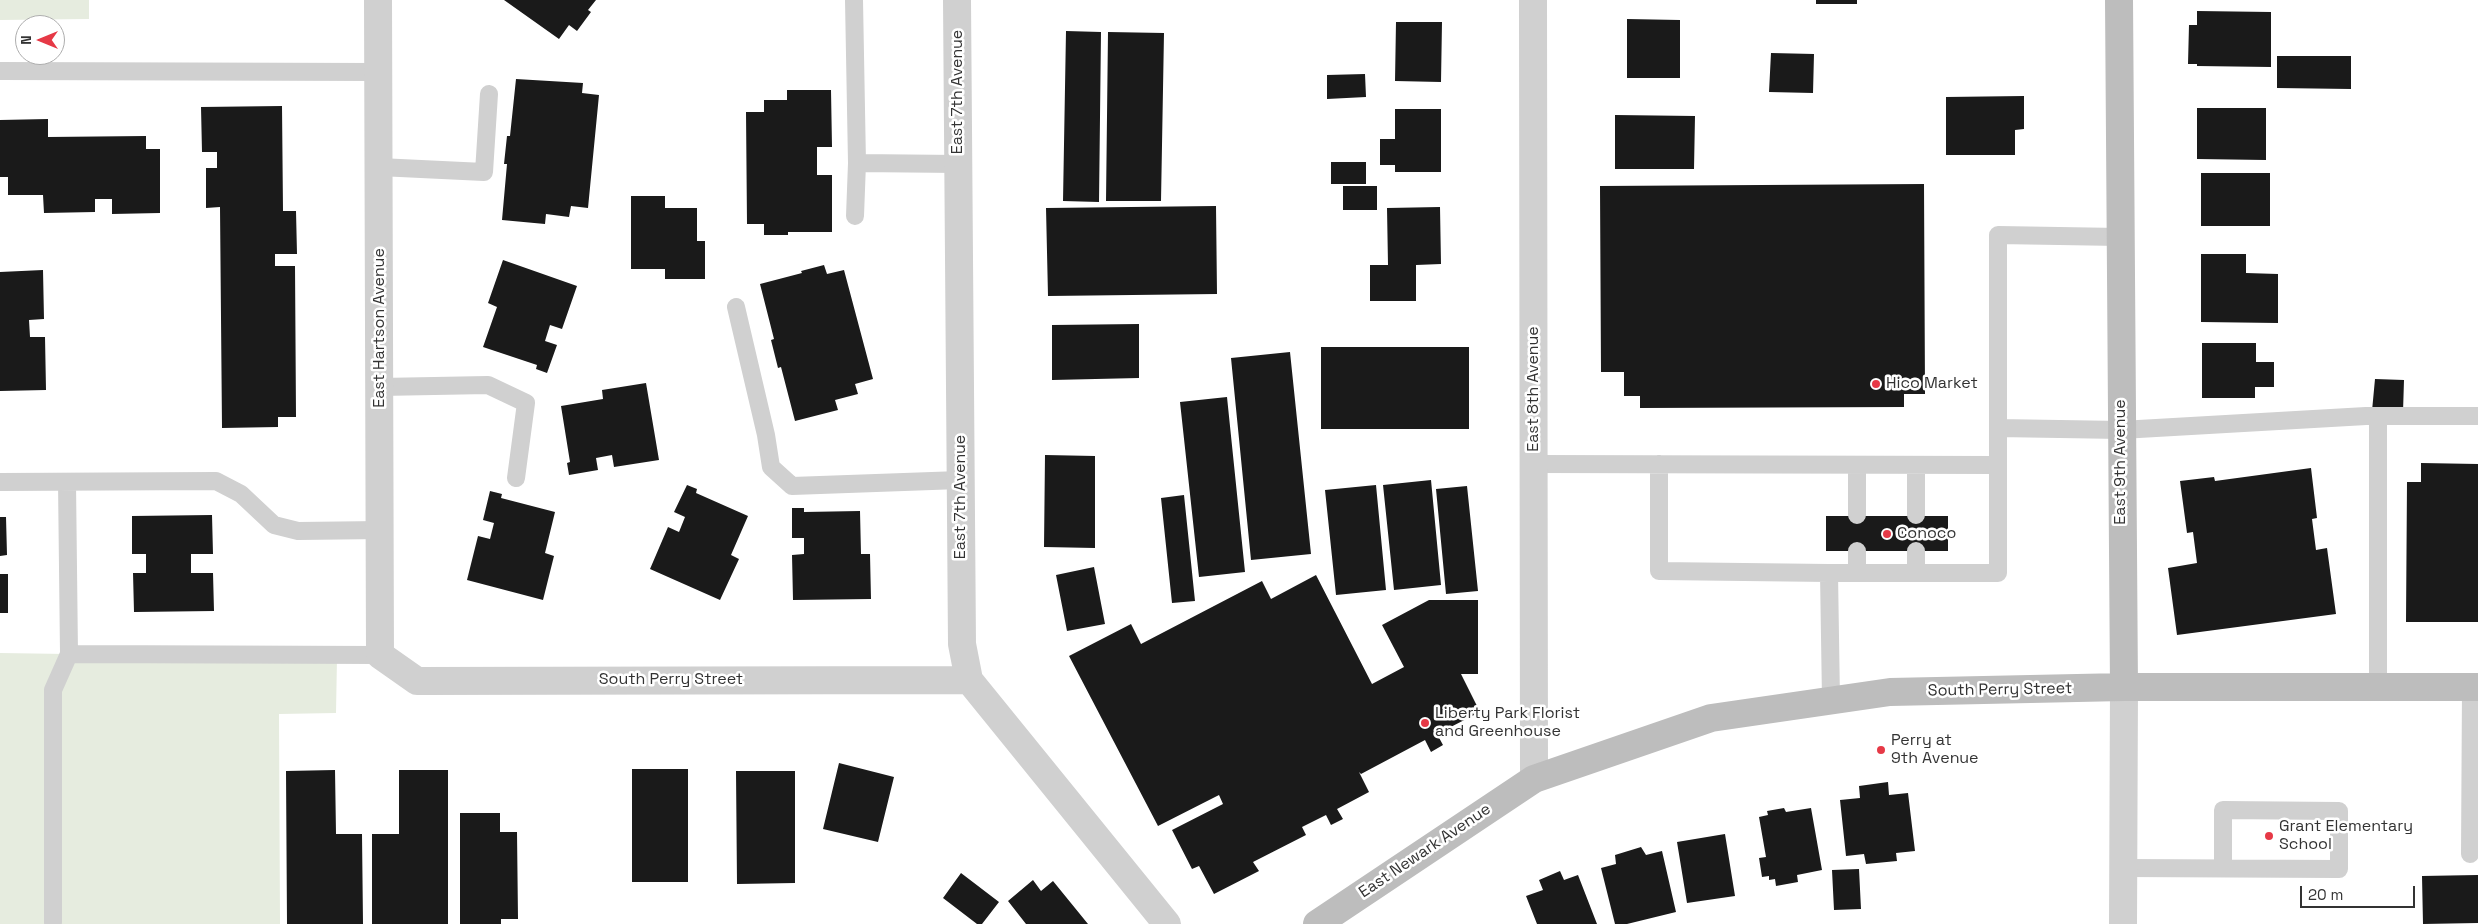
<!DOCTYPE html>
<html>
<head>
<meta charset="utf-8">
<style>
  body { margin:0 }
  #map { position:relative; width:2478px; height:924px; overflow:hidden; background:#fff; font-family:"Space Grotesk",sans-serif }
  canvas { display:block }
  .north { position:absolute; left:15px; top:15px; width:50px; height:50px; box-sizing:border-box; background:#fff; border:1px solid #adadad; border-radius:50%; rotate:270deg; font-size:14px; font-weight:700; line-height:20px; text-align:center; color:#333 }
  .north::after { content:''; display:block; margin:auto; width:18px; height:22px; background:#e63946; clip-path:polygon(50% 0,100% 100%,50% 72%,0 100%) }
  .scale { position:absolute; left:2300px; top:886px; width:115px; height:22px; box-sizing:border-box; border:2px solid #333; border-top:0; padding-left:6px; font-size:15px; line-height:18px; white-space:nowrap; color:#333; -webkit-text-stroke:4px #fff; paint-order:stroke }
</style>
</head>
<body>
<div id="map">
<canvas width="2478" height="924"></canvas>
<div class="north">N</div>
<div class="scale">20 m</div>
</div>
<script>
const c = document.querySelector('canvas').getContext('2d');
c.lineJoin = 'round';
function fill(path, color) { c.fillStyle = color; c.fill(path, 'evenodd'); }
function trace(path, color, width, dash) { c.strokeStyle = color; c.lineWidth = width; c.lineCap = dash ? 'butt' : 'round'; c.setLineDash(dash || []); c.stroke(path); }
function drawText(font, color, halo, rows, align = 'center') {
  c.font = font + ' "Space Grotesk",sans-serif'; c.lineWidth = 5; c.setLineDash([]); c.textBaseline = 'middle'; c.strokeStyle = halo; c.fillStyle = color; for (const [text, x, y, turn = 0] of rows) {
    c.save(); c.translate(x, y); c.rotate((+turn || 0) * Math.PI / 180); c.textAlign = isNaN(turn) ? turn : align; if (halo) c.strokeText(text, 0, 0); c.fillText(text, 0, 0); c.restore();
  }
}
fill(new Path2D(`
  M 0,0 L 89,0 L 89,19 L 0,20 Z
  M 0,653 L 337,658 L 336,713 L 279,714 L 280,924 L 0,924 Z`), '#e6ecdf');
fill(new Path2D(`
  M 504,0 L 596,0 L 588,10 L 591,12 L 577,31 L 569,25 L 559,39 Z
  M 1816,0 L 1857,0 L 1857,4 L 1816,4 Z
  M 2197,11 L 2271,12 L 2271,67 L 2197,66 L 2197,64 L 2188,64 L 2189,25 L 2197,25 Z
  M 1627,19 L 1680,20 L 1680,78 L 1627,78 Z
  M 1396,22 L 1442,22 L 1441,82 L 1395,81 Z
  M 1066,31 L 1101,32 L 1099,202 L 1063,201 Z
  M 1108,32 L 1164,33 L 1161,201 L 1106,201 Z
  M 1771,53 L 1814,54 L 1813,93 L 1769,92 Z
  M 2277,56 L 2351,56 L 2351,89 L 2277,88 Z
  M 1365,74 L 1366,97 L 1327,99 L 1327,75 Z
  M 516,79 L 583,83 L 582,93 L 599,95 L 588,208 L 571,206 L 569,217 L 546,214 L 545,224 L 502,220 L 507,164 L 504,164 L 507,136 L 510,136 Z
  M 787,90 L 831,90 L 832,147 L 817,147 L 817,175 L 832,175 L 832,232 L 788,232 L 788,235 L 764,235 L 764,224 L 747,224 L 746,112 L 764,112 L 764,100 L 787,100 Z
  M 2024,96 L 2024,129 L 2015,130 L 2015,155 L 1946,155 L 1946,97 Z
  M 282,106 L 283,211 L 296,211 L 297,254 L 275,254 L 275,266 L 295,266 L 296,417 L 278,417 L 278,427 L 222,428 L 220,207 L 206,208 L 206,168 L 217,168 L 217,152 L 202,152 L 201,107 Z
  M 2197,108 L 2266,108 L 2266,160 L 2197,159 Z
  M 1395,109 L 1441,109 L 1441,172 L 1395,172 L 1395,165 L 1380,165 L 1380,139 L 1395,139 Z
  M 1615,115 L 1695,116 L 1694,169 L 1615,169 Z
  M 48,119 L 48,137 L 146,136 L 146,149 L 160,149 L 160,213 L 112,214 L 112,199 L 95,199 L 95,212 L 44,213 L 43,195 L 8,195 L 8,177 L 0,177 L 0,120 Z
  M 1331,162 L 1366,162 L 1366,184 L 1331,184 Z
  M 2201,173 L 2270,173 L 2270,226 L 2201,226 Z
  M 1924,184 L 1925,394 L 1904,394 L 1904,407 L 1640,408 L 1640,396 L 1624,396 L 1624,372 L 1601,372 L 1600,186 Z
  M 1343,186 L 1377,186 L 1377,210 L 1343,210 Z
  M 631,196 L 665,196 L 665,208 L 697,208 L 697,241 L 705,241 L 705,279 L 665,279 L 665,269 L 631,269 Z
  M 1216,206 L 1217,294 L 1048,296 L 1046,208 Z
  M 1440,207 L 1441,264 L 1416,265 L 1416,301 L 1370,301 L 1370,265 L 1388,265 L 1387,208 Z
  M 2201,254 L 2246,254 L 2246,273 L 2278,274 L 2278,323 L 2201,322 Z
  M 503,260 L 577,286 L 562,329 L 550,325 L 545,341 L 557,345 L 547,373 L 536,369 L 537,365 L 483,347 L 497,307 L 488,303 Z
  M 824,265 L 827,274 L 844,270 L 873,379 L 855,384 L 858,394 L 835,400 L 838,410 L 795,421 L 781,367 L 778,368 L 771,340 L 774,339 L 760,284 L 802,273 L 801,271 Z
  M 43,270 L 44,319 L 29,320 L 30,337 L 45,337 L 46,390 L 0,391 L 0,272 Z
  M 1139,324 L 1139,378 L 1052,380 L 1052,325 Z
  M 2202,343 L 2256,343 L 2256,362 L 2274,362 L 2274,387 L 2255,387 L 2255,398 L 2202,398 Z
  M 1321,347 L 1469,347 L 1469,429 L 1321,429 Z
  M 1290,352 L 1311,554 L 1251,560 L 1231,358 Z
  M 2375,379 L 2404,380 L 2403,412 L 2372,411 Z
  M 646,383 L 659,460 L 614,467 L 612,455 L 596,458 L 598,470 L 569,475 L 567,463 L 570,462 L 561,406 L 603,399 L 602,390 Z
  M 1227,397 L 1245,572 L 1199,577 L 1180,402 Z
  M 1045,455 L 1095,456 L 1095,548 L 1044,547 Z
  M 2421,463 L 2478,464 L 2478,622 L 2406,622 L 2407,482 L 2421,482 Z
  M 2311,468 L 2317,518 L 2312,519 L 2316,550 L 2327,548 L 2336,614 L 2177,635 L 2168,568 L 2197,563 L 2193,532 L 2187,533 L 2180,481 L 2214,477 L 2215,481 Z
  M 1431,480 L 1441,585 L 1394,590 L 1383,485 Z
  M 687,485 L 697,489 L 696,493 L 748,516 L 731,555 L 739,559 L 720,600 L 650,569 L 668,527 L 679,532 L 685,517 L 674,512 Z
  M 1376,485 L 1386,590 L 1336,595 L 1325,490 Z
  M 1467,486 L 1478,591 L 1446,594 L 1436,489 Z
  M 490,491 L 502,494 L 501,498 L 555,512 L 545,553 L 554,556 L 543,600 L 467,580 L 478,536 L 490,539 L 494,523 L 483,520 Z
  M 1184,495 L 1195,601 L 1172,603 L 1161,498 Z
  M 792,508 L 804,508 L 804,512 L 860,511 L 861,554 L 870,554 L 871,599 L 793,600 L 792,555 L 804,554 L 804,538 L 792,538 Z
  M 212,515 L 213,554 L 191,554 L 191,573 L 213,573 L 214,611 L 134,612 L 133,573 L 146,573 L 146,554 L 132,554 L 132,516 Z
  M 1826,516 L 1948,516 L 1948,551 L 1826,551 Z
  M 0,517 L 6,517 L 7,555 L 0,556 Z
  M 1094,567 L 1105,624 L 1067,631 L 1056,575 Z
  M 0,574 L 8,574 L 8,613 L 0,613 Z
  M 1316,575 L 1372,684 L 1404,667 L 1382,625 L 1429,600 L 1478,600 L 1478,674 L 1461,674 L 1480,712 L 1437,734 L 1443,745 L 1431,752 L 1425,740 L 1361,774 L 1359,772 L 1369,792 L 1337,809 L 1343,819 L 1331,825 L 1326,815 L 1302,827 L 1306,835 L 1253,862 L 1259,871 L 1214,894 L 1199,866 L 1192,869 L 1172,830 L 1223,804 L 1219,795 L 1158,826 L 1069,656 L 1131,624 L 1141,644 L 1262,581 L 1271,599 Z
  M 839,763 L 894,777 L 878,842 L 823,829 Z
  M 632,769 L 688,769 L 688,882 L 632,882 Z
  M 335,770 L 336,834 L 362,834 L 363,924 L 287,924 L 286,771 Z
  M 399,770 L 448,770 L 448,924 L 372,924 L 372,834 L 399,834 Z
  M 736,771 L 795,771 L 795,883 L 737,884 Z
  M 1888,782 L 1889,795 L 1908,793 L 1915,851 L 1896,853 L 1897,861 L 1866,864 L 1864,854 L 1846,856 L 1840,800 L 1860,798 L 1859,786 Z
  M 1784,808 L 1786,812 L 1811,808 L 1822,870 L 1797,875 L 1798,882 L 1776,886 L 1775,879 L 1769,880 L 1769,876 L 1762,877 L 1759,858 L 1766,857 L 1759,817 L 1768,815 L 1767,811 Z
  M 460,813 L 500,813 L 500,832 L 517,832 L 518,919 L 501,919 L 501,924 L 460,924 Z
  M 1725,834 L 1735,896 L 1687,903 L 1677,842 Z
  M 1641,847 L 1646,855 L 1662,851 L 1676,912 L 1627,924 L 1615,924 L 1601,868 L 1616,864 L 1615,855 Z
  M 1859,869 L 1861,909 L 1834,910 L 1832,870 Z
  M 1560,871 L 1564,880 L 1578,875 L 1597,924 L 1537,924 L 1526,896 L 1543,890 L 1539,880 Z
  M 961,873 L 999,902 L 982,924 L 977,924 L 943,898 Z
  M 2478,875 L 2478,923 L 2423,924 L 2422,876 Z
  M 1033,880 L 1041,891 L 1053,881 L 1088,924 L 1026,924 L 1008,901 Z`), '#1a1a1a');
trace(new Path2D(`
  M 854,0 L 857,163 L 959,164
  M 0,71 L 378,72
  M 379,167 L 484,172 L 489,94
  M 855,216 L 857,163
  M 736,307 L 766,435 L 771,467 L 792,486 L 960,480
  M 380,387 L 488,385 L 526,403 L 516,478
  M 2378,416 L 2378,687
  M 1998,428 L 2121,430 L 2366,416 L 2478,416
  M 1534,464 L 1998,465 L 1998,235 L 2120,237
  M 1659,464 L 1659,571 L 1829,573 L 1831,700
  M 1857,465 L 1857,515
  M 1916,465 L 1916,515
  M 0,482 L 216,481 L 241,494 L 274,525 L 298,531 L 381,530
  M 1857,551 L 1857,573
  M 1829,573 L 1998,573 L 1998,465
  M 1916,573 L 1916,551
  M 69,654 L 380,655
  M 2470,854 L 2471,687
  M 2123,868 L 2339,869 L 2339,811 L 2223,810 L 2223,868
  M 53,922 L 53,690 L 69,654 L 67,482`), '#d0d0d0', 18);
trace(new Path2D(`
  M 378,0 L 380,655 L 417,681 L 969,680
  M 957,0 L 962,644 L 969,680 L 1167,924
  M 1533,0 L 1534,779
  M 2123,924 L 2124,687`), '#d0d0d0', 28);
trace(new Path2D(`
  M 2119,0 L 2124,687
  M 1317,924 L 1534,779 L 1711,718 L 1890,692 L 2124,687 L 2478,687`), '#bdbdbd', 28);
for (const [x, y, r, color] of [
  [1876,384,5,"#e63946"],
  [1887,534,5,"#e63946"],
  [1425,723,5,"#e63946"],
  [1881,750,5,"#e63946"],
  [2269,836,5,"#e63946"]
]) { const dot = new Path2D(); dot.arc(x, y, r, 0, 2 * Math.PI); c.fillStyle = color; c.fill(dot); trace(dot, '#fff', 2); }
drawText('16px', '#333', '#fff', [
  ["East 7th Avenue",958,92,-90],
  ["East Hartson Avenue",380,328,-90],
  ["East 8th Avenue",1534,389,-90],
  ["East 9th Avenue",2121,462,-90],
  ["East 7th Avenue",961,497,-90],
  ["South Perry Street",671,680],
  ["South Perry Street",2000,690,-1],
  ["East Newark Avenue",1425,851,-34]
]);
drawText('16px', '#333', '#fff', [
  ["Hico Market",1886,384],
  ["Conoco",1897,534],
  ["Liberty Park Florist",1435,714],
  ["and Greenhouse",1435,732],
  ["Perry at",1891,741],
  ["9th Avenue",1891,759],
  ["Grant Elementary",2279,827],
  ["School",2279,845]
], 'left');
</script>
</body>
</html>
